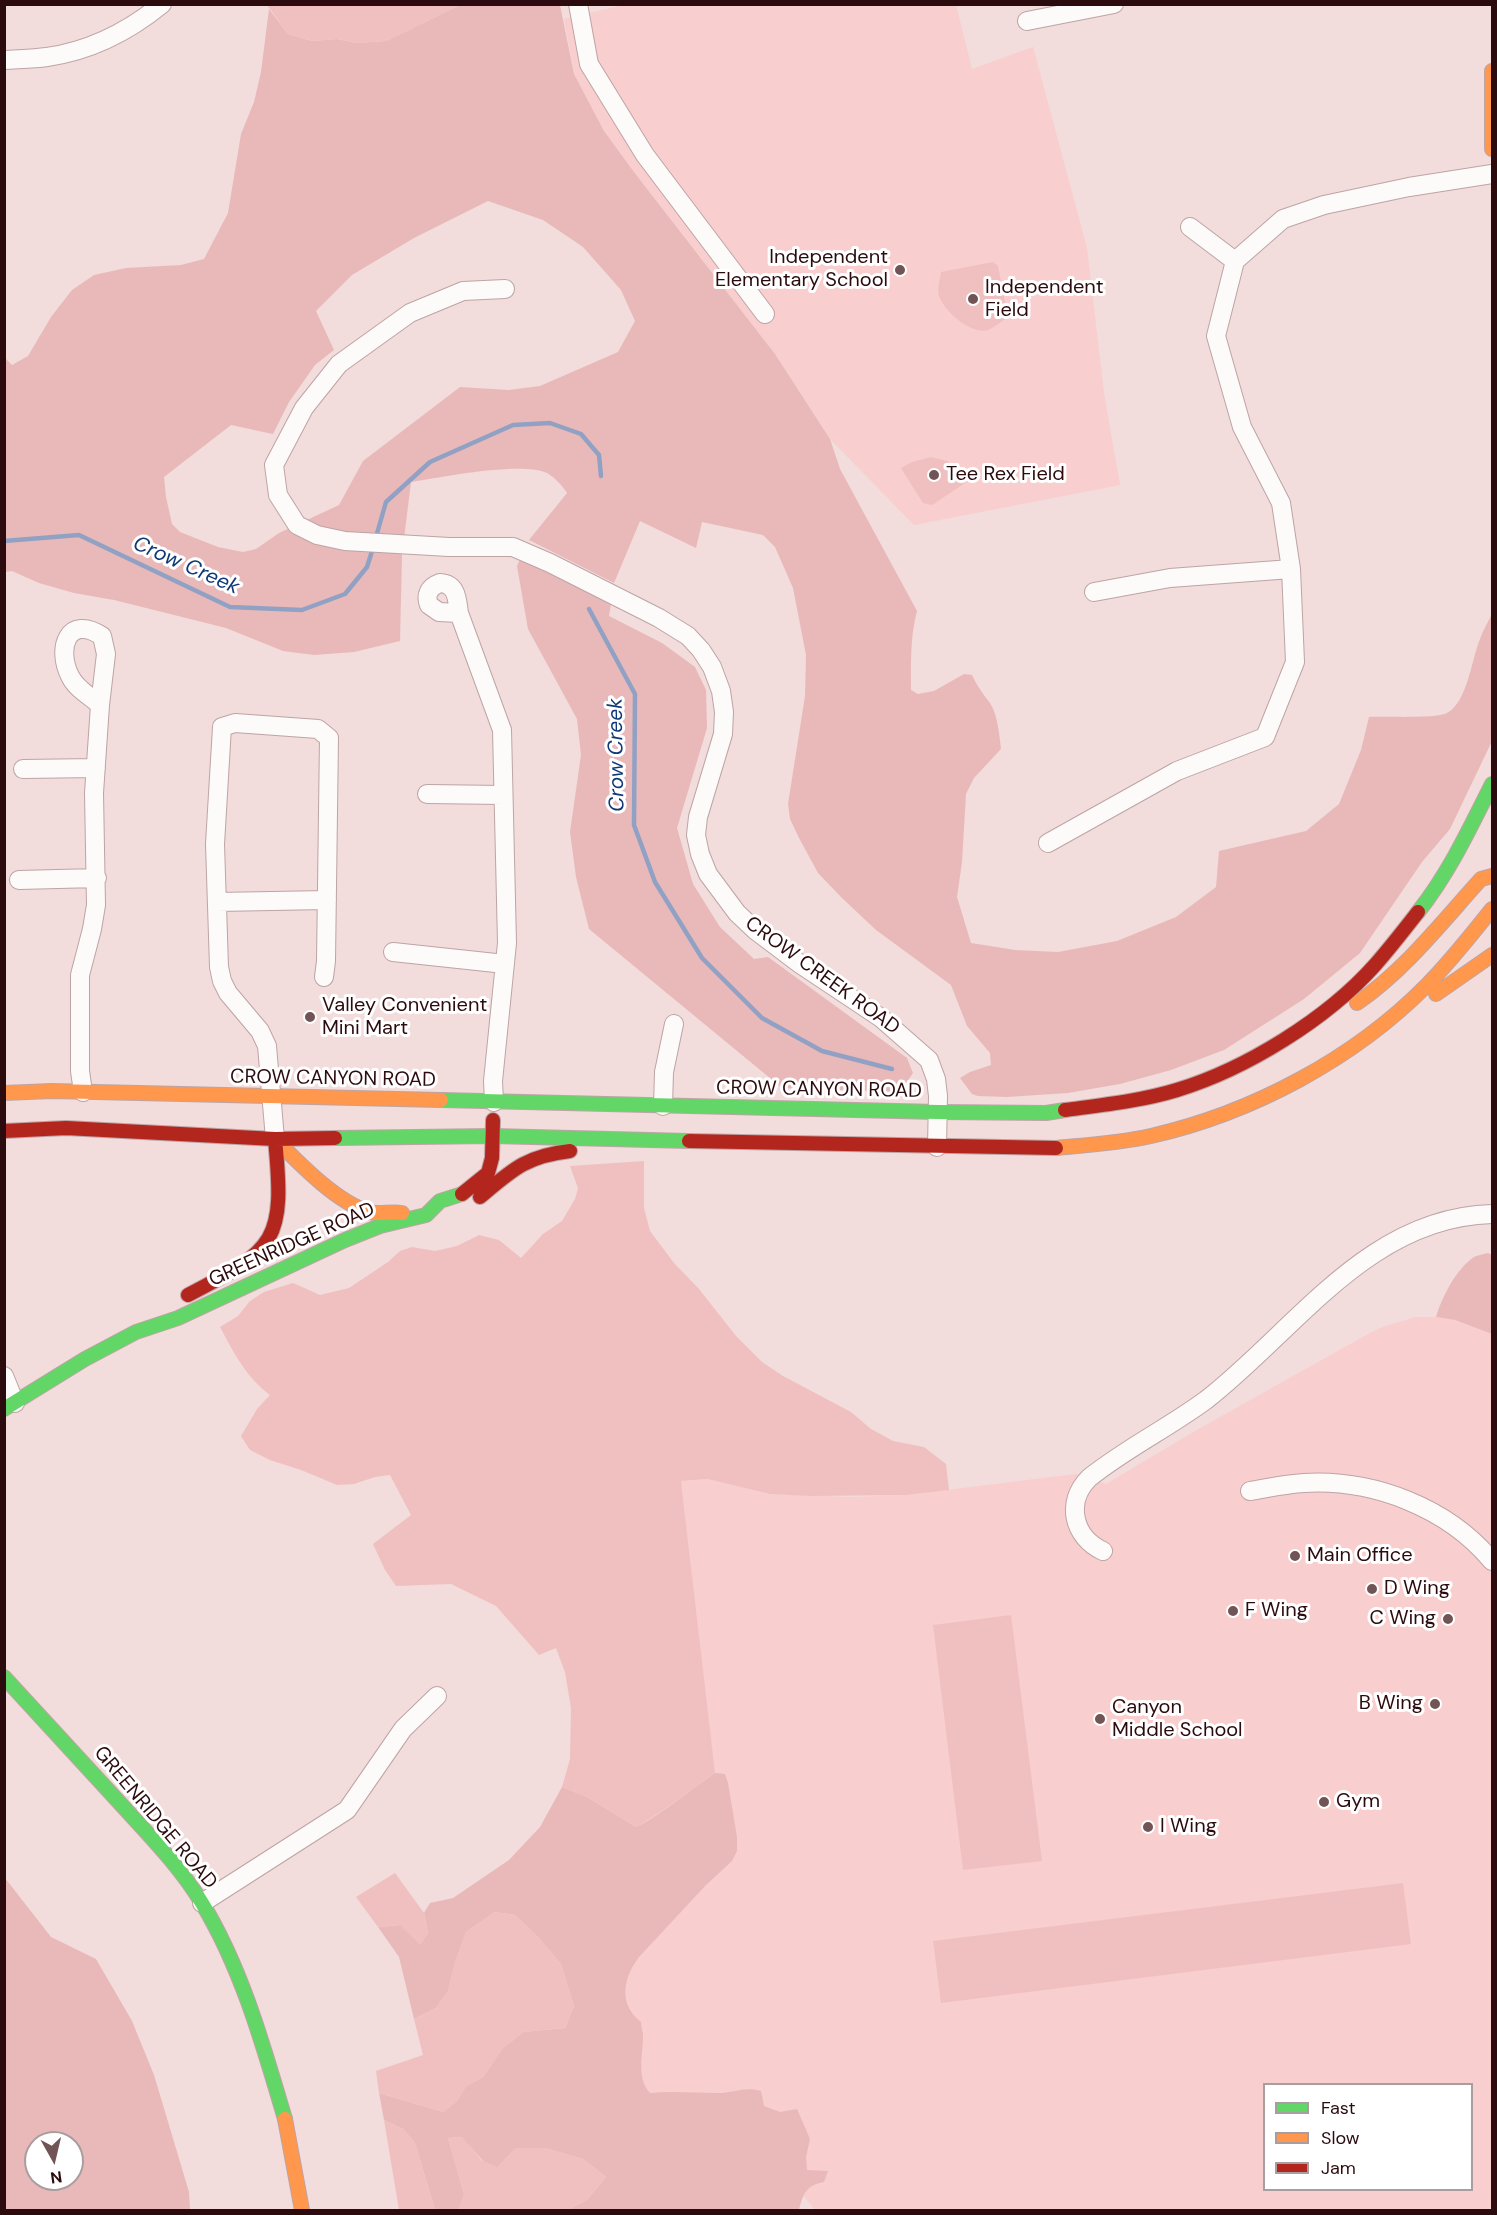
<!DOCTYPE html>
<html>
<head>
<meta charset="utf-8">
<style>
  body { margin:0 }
  #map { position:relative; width:1497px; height:2215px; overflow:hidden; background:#f2dcdc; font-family:"DM Sans",sans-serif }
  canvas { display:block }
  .frame { position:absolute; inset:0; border:6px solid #2b0b0e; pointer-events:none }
  .legend { position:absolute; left:1263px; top:2083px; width:210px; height:108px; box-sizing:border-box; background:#fff; border:2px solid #aa9d9f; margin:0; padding:8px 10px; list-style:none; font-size:18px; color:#2b0b0e }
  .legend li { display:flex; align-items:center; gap:12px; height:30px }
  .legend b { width:30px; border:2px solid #aa9d9f }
  .north { position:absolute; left:24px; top:2131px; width:60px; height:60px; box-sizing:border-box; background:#fff; border:2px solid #aa9d9f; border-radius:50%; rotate:172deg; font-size:16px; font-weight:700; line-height:24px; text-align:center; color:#2b0b0e }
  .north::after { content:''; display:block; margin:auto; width:21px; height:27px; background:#715456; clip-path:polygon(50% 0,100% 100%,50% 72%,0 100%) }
</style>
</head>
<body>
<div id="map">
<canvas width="1497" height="2215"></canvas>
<div class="frame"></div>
<ul class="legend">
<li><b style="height:8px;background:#63d668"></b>Fast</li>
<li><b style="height:8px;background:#ff974d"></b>Slow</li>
<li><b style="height:8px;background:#b3261e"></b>Jam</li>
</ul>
<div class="north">N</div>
</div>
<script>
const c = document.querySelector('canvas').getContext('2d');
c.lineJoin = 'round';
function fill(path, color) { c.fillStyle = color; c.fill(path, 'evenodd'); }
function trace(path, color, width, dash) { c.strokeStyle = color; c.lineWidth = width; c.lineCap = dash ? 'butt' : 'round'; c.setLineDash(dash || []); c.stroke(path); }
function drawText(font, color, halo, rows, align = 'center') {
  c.font = font + ' "DM Sans",sans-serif'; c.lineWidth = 6; c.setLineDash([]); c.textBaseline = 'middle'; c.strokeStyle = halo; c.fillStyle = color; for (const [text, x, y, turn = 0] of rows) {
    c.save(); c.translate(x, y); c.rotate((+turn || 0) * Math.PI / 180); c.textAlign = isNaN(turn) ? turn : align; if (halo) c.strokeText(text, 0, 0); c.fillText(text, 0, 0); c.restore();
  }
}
fill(new Path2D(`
  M 628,4 L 956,5 L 972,69 L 1033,47 L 1087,248 L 1104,393 L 1120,485 L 914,525 L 830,439 L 775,354 L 634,172 L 604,131 L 574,74 L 564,19 Z
  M 1416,1317 L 1436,1317 L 1455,1320 L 1492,1334 L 1492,2210 L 815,2210 L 719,2093 L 643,2100 L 622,1985 L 632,1950 L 723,1848 L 681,1481 L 707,1479 L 770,1494 L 852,1497 L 906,1495 L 1076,1474 L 1106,1484 L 1195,1431 L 1361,1338 L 1382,1327 ZM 1264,2084 L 1472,2084 L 1472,2190 L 1264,2190 Z`), '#f9cece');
fill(new Path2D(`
  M 267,5 L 460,5 L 386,41 L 357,43 L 337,39 L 312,41 L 288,34 Z
  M 993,262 L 998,266 L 1008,317 C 1002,321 995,327 988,330 C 971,335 944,311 939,296 C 937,289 940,279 941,272 Z
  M 931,457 L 947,461 L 968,481 L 932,505 L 923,503 L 901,468 L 912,462 Z
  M 644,1161 L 644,1208 L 650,1231 L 674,1263 L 699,1289 L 736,1336 L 762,1362 L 783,1376 L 851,1412 L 871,1429 L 893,1441 L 924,1447 L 946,1464 L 949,1490 L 906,1495 L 811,1496 L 770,1494 L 707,1479 L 681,1481 L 715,1773 C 688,1791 664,1812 636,1827 L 587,1797 L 562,1787 L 570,1759 L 571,1708 L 565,1672 L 556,1648 L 539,1655 L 496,1606 L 451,1584 L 396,1586 L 385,1570 L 373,1544 L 411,1515 L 390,1475 L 375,1477 L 354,1484 L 337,1485 L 301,1470 L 270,1460 L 250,1450 L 241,1436 L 257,1409 L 270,1395 C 246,1377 234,1353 220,1327 L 238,1316 L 250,1301 L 264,1292 L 293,1283 L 320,1295 L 349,1288 L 388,1262 L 400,1251 L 412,1247 L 435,1251 L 457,1246 L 479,1235 L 499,1240 L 521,1258 L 543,1234 L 562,1221 L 575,1199 L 578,1188 L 570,1166 Z
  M 1011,1615 L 1042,1861 L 963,1870 L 933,1625 Z
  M 395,1873 L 424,1913 L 428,1933 L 420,1944 L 399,1925 L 378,1927 L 356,1897 Z
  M 1403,1883 L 1411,1944 L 941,2003 L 933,1941 Z
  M 495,1912 L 515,1915 L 538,1937 L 561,1964 L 574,2006 L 565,2028 L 523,2032 L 502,2049 L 483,2077 L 466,2086 L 457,2101 L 443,2112 L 379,2093 L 376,2071 L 423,2055 L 414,2019 L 436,2008 L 448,1991 L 455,1963 L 466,1932 Z
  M 384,2120 L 403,2129 L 415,2143 L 435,2210 L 399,2210 Z
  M 463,2137 L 482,2161 L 515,2148 L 545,2148 L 583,2159 L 606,2177 L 587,2200 L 568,2210 L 459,2210 L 464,2194 L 448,2138 Z`), '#f0c0c0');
fill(new Path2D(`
  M 460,5 L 560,5 L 574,74 L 604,131 L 634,172 L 775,354 L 830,439 L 840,469 L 917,611 C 910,637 911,663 911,690 L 918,694 L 934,691 L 964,674 L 972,675 C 977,686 983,694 990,703 C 998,716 999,734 1001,749 L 974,778 L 966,794 L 962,862 L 957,897 L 971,943 L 1015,950 L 1058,952 L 1117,941 L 1176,917 L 1216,887 L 1219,851 L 1306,831 L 1339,804 L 1361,750 L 1369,717 C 1385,716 1435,719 1447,713 C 1467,703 1472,658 1480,639 C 1483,630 1488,622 1492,614 L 1492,741 L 1450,829 L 1422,862 L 1360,953 L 1304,999 L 1224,1050 L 1171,1070 L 1120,1084 L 1068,1093 L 1007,1097 L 978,1096 L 972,1094 L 960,1078 L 970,1072 L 991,1065 L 990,1053 L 967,1026 L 951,985 L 876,930 L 842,898 L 818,873 L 799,838 L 790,819 L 788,804 L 805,696 L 806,655 L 793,588 L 775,547 L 763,535 L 702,522 L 696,548 L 640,521 L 614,583 L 529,540 L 567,493 C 563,486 554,477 547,473 C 522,461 441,477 411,482 L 402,555 L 400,641 L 354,652 L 314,655 L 283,651 L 226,628 L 114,600 L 74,593 L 39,583 L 12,571 L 5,572 L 4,357 L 12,365 L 28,356 L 51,317 L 72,290 L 94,275 L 126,268 L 181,265 L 204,259 L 228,213 L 241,134 L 254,102 L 261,72 L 269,9 L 288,34 L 312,41 L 337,39 L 357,43 L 386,41 ZM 488,201 L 543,220 L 583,247 L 621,290 L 635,321 L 618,352 L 540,386 L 509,390 L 460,387 L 363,461 L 339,505 L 279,533 L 256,549 L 243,552 L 218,547 L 180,532 L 172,524 L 166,497 L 164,477 L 231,425 L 273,434 L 289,402 L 315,365 L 334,350 L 316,311 L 352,275 L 414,238 Z
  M 520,559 L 611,604 L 609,616 L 662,643 L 695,667 L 706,690 L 707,728 L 677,828 L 693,884 L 720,927 L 754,959 L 768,957 L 907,1058 L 913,1073 L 900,1092 L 782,1088 L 589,929 L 576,877 L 570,832 L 581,755 L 577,719 L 528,629 L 517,566 Z
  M 1488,1253 L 1492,1255 L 1492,1334 L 1455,1320 L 1436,1317 C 1442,1297 1456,1269 1474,1257 C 1478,1255 1484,1254 1488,1253 Z
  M 715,1773 L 725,1774 L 728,1783 L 737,1837 L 737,1851 L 732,1861 L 706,1885 L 639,1957 C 623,1978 618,2004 641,2022 C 641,2027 643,2032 643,2036 C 643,2054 636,2078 650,2093 C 673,2091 695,2093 718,2093 C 733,2093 746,2086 761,2091 L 764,2106 L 780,2112 L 797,2109 L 810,2139 L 806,2157 L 807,2170 L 828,2171 L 824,2182 C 806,2185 803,2194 799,2210 L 568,2210 L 587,2200 L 606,2177 L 583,2159 L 545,2148 L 515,2148 L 497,2167 L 483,2161 L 462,2137 L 448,2138 L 464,2194 L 459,2210 L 435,2210 L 415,2143 L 403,2129 L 384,2120 L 379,2093 L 443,2112 L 457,2101 L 466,2086 L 483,2077 L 502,2049 L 523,2032 L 565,2028 L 574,2006 L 561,1964 L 538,1937 L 515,1915 L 495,1912 L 466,1932 L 455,1963 L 448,1991 L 436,2008 L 414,2019 L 399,1957 L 378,1927 L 400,1925 L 420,1944 L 428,1933 L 424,1913 L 430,1903 L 453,1898 L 509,1860 L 540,1827 L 562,1787 L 587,1797 L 636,1827 C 664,1813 688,1791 715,1773 Z
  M 5,1878 L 51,1937 L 96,1959 L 132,2021 L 154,2075 L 189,2192 L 190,2210 L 5,2210 ZM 36,2143 L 72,2143 L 72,2179 L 36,2179 Z`), '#e9b9b9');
trace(new Path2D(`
  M 376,537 L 386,502 L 430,462 L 513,425 L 550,423 L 581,434 L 599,455 L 601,476
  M 4,541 L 79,535 L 230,607 L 302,610 L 345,594 L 367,567 L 373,548
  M 589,609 L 635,694 L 634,825 L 655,882 L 702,958 L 762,1018 L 822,1051 L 892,1069`), '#91a1c4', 4.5);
const street = new Path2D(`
  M 578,4 L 589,64 L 645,155 L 765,314
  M 1027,21 L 1114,4
  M 4,60 C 19,59 33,59 47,57 C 89,51 129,31 162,4
  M 1190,227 L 1235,261
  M 505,289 L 463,291 L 410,313 L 339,364 L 304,408 L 274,465 L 278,495 L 297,525 L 317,535 L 345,541 L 449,547 L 513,547 L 550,563 L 659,618 L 688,636 L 701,650 L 712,667 L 721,691 L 724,712 L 723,734 L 698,817 L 696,835 L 700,854 L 708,874 L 737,913 L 755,930 L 800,964 L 881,1018 L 929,1060 L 936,1079 L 938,1096 L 937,1147
  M 440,583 C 457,584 457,599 459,613 L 439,612 L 429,605 C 425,595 429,587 440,583 Z
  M 1094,592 L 1170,578 L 1291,569
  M 459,613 L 502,730 L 507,943 L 493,1081 L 494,1102
  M 23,769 L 96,768
  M 427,794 L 503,795
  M 1048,843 L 1177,771 L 1265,737 L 1295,662 L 1291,569 L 1281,503 L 1242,427 L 1216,336 L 1235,261 L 1283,219 L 1324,205 L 1409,187 L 1492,174
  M 19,880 L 97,878
  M 217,902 L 327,900
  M 393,952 L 505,964
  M 83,1092 L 80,1071 L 80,975 L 92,929 L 96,905 L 94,793 L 100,705 L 106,654 L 102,636 C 68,614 56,648 70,676 C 76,689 90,696 100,705
  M 663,1106 L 664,1072 L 674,1024
  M 275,1139 L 267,1046 L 260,1031 L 228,993 L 222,981 L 219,967 L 215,844 L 222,727 L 235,723 L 318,729 L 329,738 L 326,961 L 324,977
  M 4,1376 L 15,1403
  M 1250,1491 C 1268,1488 1286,1484 1304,1483 C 1374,1479 1448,1508 1492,1561
  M 1103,1551 C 1073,1537 1065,1502 1089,1478 C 1125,1449 1168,1428 1206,1400 C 1295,1331 1368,1217 1492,1214
  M 202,1903 L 347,1810 L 403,1729 L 437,1696`);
const fast = new Path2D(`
  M 1418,912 C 1449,873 1470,828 1492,784
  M 441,1100 L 938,1112 L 1046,1113 L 1065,1110
  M 335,1138 L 493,1136 L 689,1141
  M 4,1409 L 85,1359 L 136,1332 L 178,1318 L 345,1240 L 380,1226 L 426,1215 L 440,1201 L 462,1194
  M 4,1677 C 42,1718 80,1760 118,1801 C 147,1833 179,1865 202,1903 C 242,1969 263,2045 285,2119`);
const slow = new Path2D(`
  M 1492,71 L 1492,149
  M 1436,994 L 1492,955
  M 1357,1003 C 1405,970 1442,922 1481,879 L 1492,876
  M 4,1093 L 52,1091 L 441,1100
  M 275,1139 C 299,1163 336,1202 369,1212 C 379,1215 391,1211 402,1213
  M 1056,1148 C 1088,1145 1120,1143 1151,1136 C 1252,1113 1354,1059 1427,985 C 1451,961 1471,935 1492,909
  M 285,2119 L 302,2210`);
const jam = new Path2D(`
  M 1065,1110 C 1102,1105 1141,1101 1177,1090 C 1246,1069 1327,1019 1375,965 C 1390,948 1404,930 1418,912
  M 4,1131 L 66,1128 L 275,1139 L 335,1138
  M 689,1141 L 1056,1148
  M 462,1194 L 488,1173 L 492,1158 L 493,1120
  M 480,1197 C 512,1170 526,1156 570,1151
  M 188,1295 C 277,1249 285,1241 275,1139`);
trace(street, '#bea4a4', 20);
trace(fast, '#bea4a4', 16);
trace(slow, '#bea4a4', 16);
trace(jam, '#bea4a4', 16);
trace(street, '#fdfafa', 18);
trace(fast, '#63d668', 14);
trace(slow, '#ff974d', 14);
trace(jam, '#b3261e', 14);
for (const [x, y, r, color] of [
  [900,270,6,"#715456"],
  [973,299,6,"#715456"],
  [934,475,6,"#715456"],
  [310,1017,6,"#715456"],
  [1295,1556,6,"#715456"],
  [1372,1589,6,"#715456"],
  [1233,1611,6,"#715456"],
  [1448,1619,6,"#715456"],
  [1435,1704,6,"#715456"],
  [1100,1719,6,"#715456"],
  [1324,1802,6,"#715456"],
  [1148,1827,6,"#715456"]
]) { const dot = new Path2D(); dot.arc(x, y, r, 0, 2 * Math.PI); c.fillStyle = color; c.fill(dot); trace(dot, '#fff', 2); }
drawText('20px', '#2b0b0e', '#fff', [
  ["Independent",888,258,"right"],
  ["Elementary School",888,281,"right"],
  ["Independent",985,288],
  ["Field",985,311],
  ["Tee Rex Field",946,475],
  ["Valley Convenient",322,1006],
  ["Mini Mart",322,1029],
  ["Main Office",1307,1556],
  ["D Wing",1384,1589],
  ["F Wing",1245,1611],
  ["C Wing",1436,1619,"right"],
  ["B Wing",1423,1704,"right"],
  ["Canyon",1112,1708],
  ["Middle School",1112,1731],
  ["Gym",1336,1802],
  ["I Wing",1160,1827]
], 'left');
drawText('20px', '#2b0b0e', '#fff', [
  ["CROW CREEK ROAD",822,976,36],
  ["CROW CANYON ROAD",333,1079,1],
  ["CROW CANYON ROAD",819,1090,1],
  ["GREENRIDGE ROAD",292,1245,-24],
  ["GREENRIDGE ROAD",155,1818,50]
]);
drawText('italic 21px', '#0f3976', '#fff', [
  ["Crow Creek",186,566,24],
  ["Crow Creek",617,755,-91]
]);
</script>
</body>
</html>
